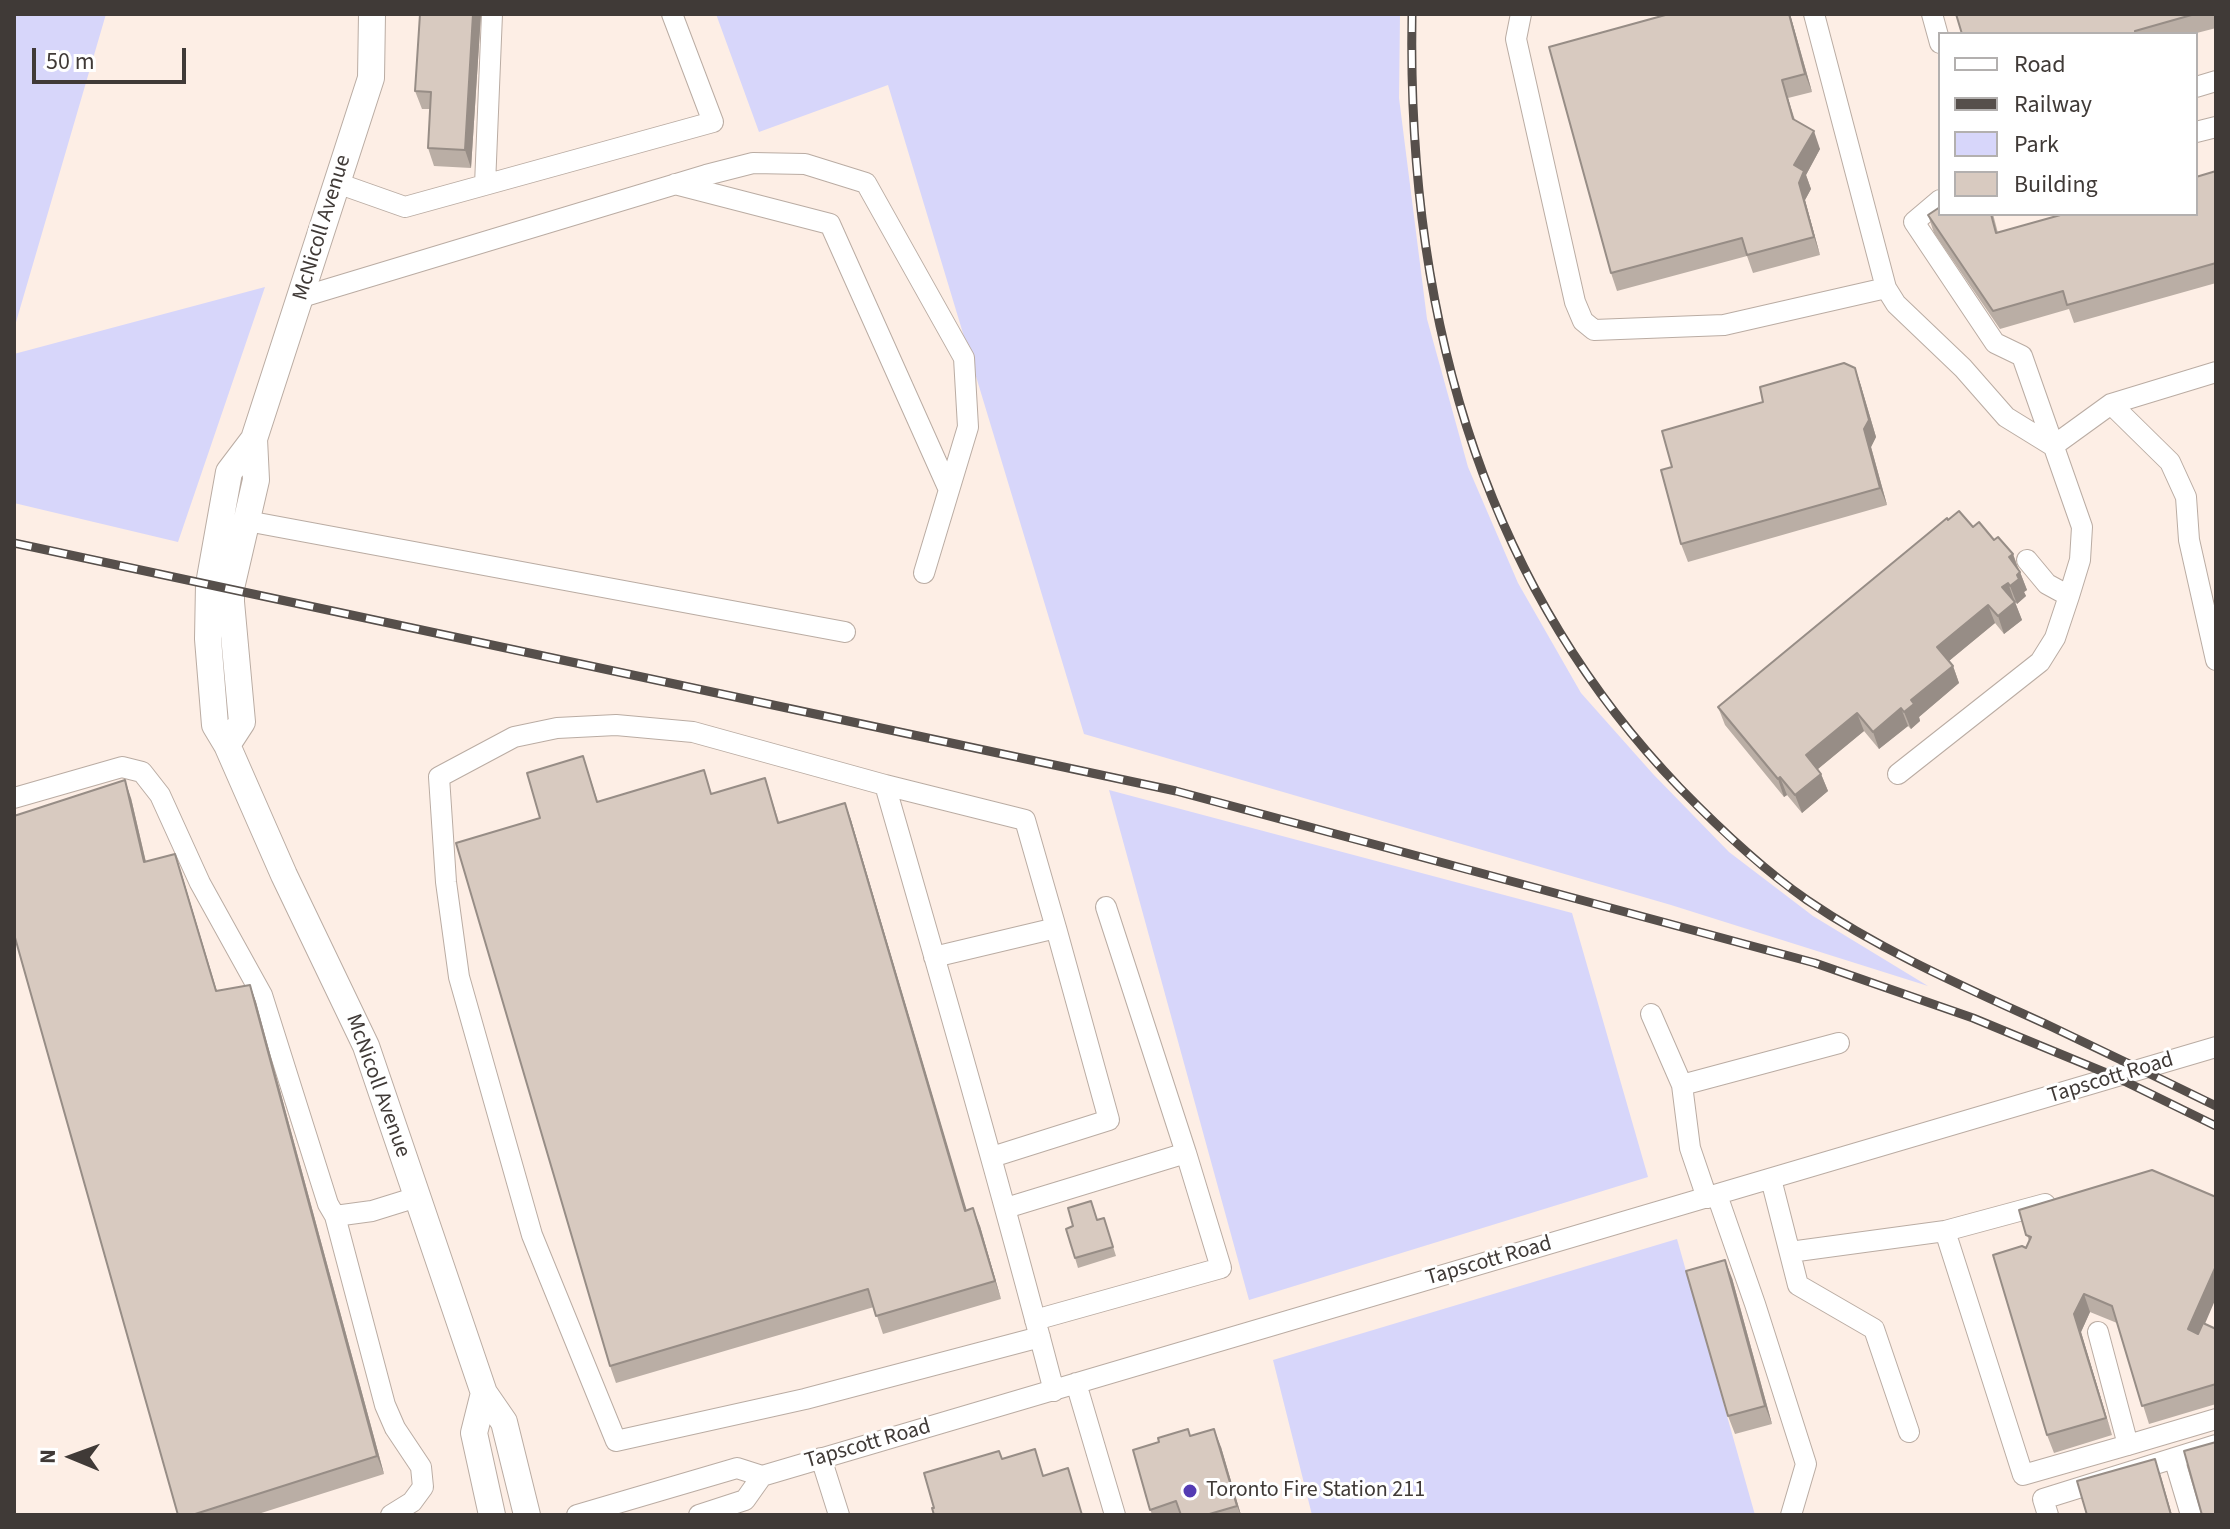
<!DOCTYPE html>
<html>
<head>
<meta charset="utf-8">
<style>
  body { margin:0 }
  #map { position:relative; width:2230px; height:1529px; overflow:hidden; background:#fdeee5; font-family:"Source Sans 3",sans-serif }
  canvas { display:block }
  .frame { position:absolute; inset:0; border:16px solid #403a37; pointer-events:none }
  .legend { position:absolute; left:1938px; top:32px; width:260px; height:184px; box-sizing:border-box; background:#fff; border:2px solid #b3b0af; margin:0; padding:10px 14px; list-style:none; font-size:24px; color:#403a37 }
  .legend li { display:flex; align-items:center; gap:16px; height:40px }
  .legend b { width:40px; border:2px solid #b3b0af }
  .north { position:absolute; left:32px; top:1417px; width:80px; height:80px; -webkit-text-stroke:6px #fff; paint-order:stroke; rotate:271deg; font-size:22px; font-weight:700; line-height:32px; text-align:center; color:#403a37 }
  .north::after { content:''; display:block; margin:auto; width:28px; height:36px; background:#403a37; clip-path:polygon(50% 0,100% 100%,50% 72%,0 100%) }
  .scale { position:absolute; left:32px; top:48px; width:154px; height:36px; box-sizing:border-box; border:4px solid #403a37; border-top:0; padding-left:10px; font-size:24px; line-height:28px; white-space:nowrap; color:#403a37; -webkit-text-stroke:6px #fff; paint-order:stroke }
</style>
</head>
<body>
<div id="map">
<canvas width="2230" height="1529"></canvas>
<div class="frame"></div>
<ul class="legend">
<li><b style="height:10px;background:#fff"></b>Road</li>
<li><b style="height:10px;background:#564f4b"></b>Railway</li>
<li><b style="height:22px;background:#d7d6fa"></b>Park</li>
<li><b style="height:22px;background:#d8cac0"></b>Building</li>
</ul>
<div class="north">N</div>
<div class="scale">50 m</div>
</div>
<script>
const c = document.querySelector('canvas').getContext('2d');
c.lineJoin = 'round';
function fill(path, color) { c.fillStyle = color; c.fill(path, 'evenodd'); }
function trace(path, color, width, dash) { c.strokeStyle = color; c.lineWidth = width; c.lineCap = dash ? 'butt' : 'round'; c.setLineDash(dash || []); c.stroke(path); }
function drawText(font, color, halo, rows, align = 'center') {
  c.font = font + ' "Source Sans 3",sans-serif'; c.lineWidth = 6; c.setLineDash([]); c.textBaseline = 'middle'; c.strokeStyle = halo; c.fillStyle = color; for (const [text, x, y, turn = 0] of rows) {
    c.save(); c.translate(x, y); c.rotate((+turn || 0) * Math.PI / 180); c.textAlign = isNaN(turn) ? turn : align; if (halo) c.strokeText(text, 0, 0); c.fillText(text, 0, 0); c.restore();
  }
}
fill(new Path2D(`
  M 14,14 L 106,14 L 14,329 Z
  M 716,14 L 1400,14 L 1399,98 L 1427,319 L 1468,467 L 1518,583 L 1581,693 L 1653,774 L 1729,852 L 1813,916 L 1928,986 L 1671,905 L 1084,734 L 888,85 L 759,132 Z
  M 265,287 L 178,542 L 14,503 L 14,354 Z
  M 1109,790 L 1572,913 L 1648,1177 L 1249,1300 Z
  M 1677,1239 L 1755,1515 L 1312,1515 L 1273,1360 Z`), '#d7d6fa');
const minor = new Path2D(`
  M 1521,14 L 1516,39 L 1575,302 L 1583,321 L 1594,330 L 1724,325 L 1886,288
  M 1814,14 L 1886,288 L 1896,304 L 1963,368 L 2006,417 L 2053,446
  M 1932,14 L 1940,43
  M 2196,87 L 2216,81
  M 2196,132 L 2216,127
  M 337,183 L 405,207 L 713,122 L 672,14
  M 675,184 L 830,224 L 949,490
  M 485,185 L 492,14
  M 302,297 L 706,175 L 753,163 L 805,164 L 866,183 L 964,358 L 968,427 L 924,573
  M 2111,404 L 2170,462 L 2186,497 L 2189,540 L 2216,660
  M 2053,446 L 2111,404 L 2216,372
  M 247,521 L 845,632
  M 2027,560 L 2047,584 L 2069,596
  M 1898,774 L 2040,662 L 2055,638 L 2069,596 L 2080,560 L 2082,527 L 2022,356 L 1995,343 L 1914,222 L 1940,200
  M 885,785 L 1025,820 L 1056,928 L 934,957
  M 14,798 L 122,767 L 142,772 L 160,795 L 200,883 L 262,995 L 328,1204 L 335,1216 L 372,1211 L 417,1197
  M 1106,907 L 1186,1153
  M 1651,1014 L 1682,1085 L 1690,1148 L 1707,1198
  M 1682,1085 L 1839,1043
  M 992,1157 L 1109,1120 L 1056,928
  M 1771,1179 L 1798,1285 L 1874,1329 L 1909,1432
  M 1717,1195 L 1755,1304 L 1806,1464 L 1791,1515
  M 1006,1208 L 1186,1153 L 1221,1268 L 1035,1320
  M 335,1216 L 385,1405 L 395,1428 L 421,1467 L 423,1487 L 412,1502 L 391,1515
  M 1945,1231 L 2023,1475 L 2128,1445
  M 1790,1252 L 1945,1231 L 2045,1204
  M 2098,1332 L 2128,1445 L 2216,1419
  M 1040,1337 L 805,1399 L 616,1441 L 532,1235 L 459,977 L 446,882 L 439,777 L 514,737 L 557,728 L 616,725 L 693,732 L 885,785 C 943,986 1001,1188 1054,1391
  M 1076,1383 L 1115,1515
  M 821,1458 L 839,1515
  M 2174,1458 L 2191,1515
  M 577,1515 L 737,1468 L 762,1476 L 2216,1047
  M 699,1515 L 745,1500 L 762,1476
  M 2048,1515 L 2043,1499 L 2216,1445`);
const major = new Path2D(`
  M 372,14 L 371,78 L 254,439 L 229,472 L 209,584 L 208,639 L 215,725 L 227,745 L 284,875 L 366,1046 L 484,1393 L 504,1422 L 527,1515
  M 227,745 L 242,722 L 231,602 L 231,588 L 256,480 L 254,439
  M 484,1393 L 474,1433 L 492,1515`);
trace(minor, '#baaca3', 22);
trace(major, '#baaca3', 28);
trace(minor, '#fff', 20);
trace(major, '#fff', 26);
const rail = new Path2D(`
  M 1412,14 C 1407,302 1476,576 1680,788 C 1719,828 1761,868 1807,900 C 1883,952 1967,988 2050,1026 C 2105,1052 2161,1079 2216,1106
  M 14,543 L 1176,791 L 1815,963 L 1973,1018 L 2116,1077 L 2216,1126`);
trace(rail, '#564f4b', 9);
trace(rail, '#fff', 6, [18]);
fill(new Path2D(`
  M 420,14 L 481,14 L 471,168 L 434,166 L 428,148 L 430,109 L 422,109 L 415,91 Z
  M 1669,14 L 1790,14 L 1812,92 L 1788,98 L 1795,120 L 1820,149 L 1806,175 L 1811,189 L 1805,200 L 1820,255 L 1753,273 L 1747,256 L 1617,291 L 1611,273 Z
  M 1956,14 L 2216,14 L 2216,28 L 2193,34 L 1962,34 Z
  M 2216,171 L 2216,283 L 2074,323 L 2069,309 L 2000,329 L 1934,233 L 1928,215 L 1940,214 L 1993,214 L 1998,233 Z
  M 1855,368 L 1861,386 L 1876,437 L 1871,447 L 1887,505 L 1688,562 L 1681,544 L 1763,402 Z
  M 1948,520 L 1973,527 L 1994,540 L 2013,554 L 2027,590 L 2024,592 L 2026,596 L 2017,604 L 2014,600 L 2022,620 L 2004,634 L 1995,623 L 1949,661 L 1953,666 L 1959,683 L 1919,717 L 1920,721 L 1911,729 L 1908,726 L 1879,749 L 1864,731 L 1818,769 L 1821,774 L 1828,791 L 1802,813 L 1787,795 L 1784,797 L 1725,725 L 1718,707 Z
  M 583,756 L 598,802 L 712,794 L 765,778 L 779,822 L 845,803 L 851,820 L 966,1210 L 980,1226 L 1001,1299 L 883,1334 L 874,1307 L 616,1383 L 610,1366 Z
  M 131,798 L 146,862 L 181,872 L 217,991 L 250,985 L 256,1002 L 384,1474 L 255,1515 L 178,1515 Z
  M 2019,1210 L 2205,1324 L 2216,1329 L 2216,1404 L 2149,1424 L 2117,1323 L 2090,1312 L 2081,1332 L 2112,1435 L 2054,1453 L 2047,1435 L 2029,1241 Z
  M 1104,1218 L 1116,1256 L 1078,1268 L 1075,1258 L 1073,1226 Z
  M 1732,1278 L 1772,1424 L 1735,1434 L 1728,1416 Z
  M 1191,1436 L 1221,1447 L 1241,1515 L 1152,1515 L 1133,1450 Z`), '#baaea5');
fill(new Path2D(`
  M 473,14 L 481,14 L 471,168 L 465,150 Z
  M 1789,14 L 1790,14 L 1812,92 L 1805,74 Z
  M 1782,80 L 1788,98 L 1799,137 L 1793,119 Z
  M 1814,131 L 1820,149 L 1806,175 L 1811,189 L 1805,200 L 1820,255 L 1814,237 L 1794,165 Z
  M 1855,368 L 1861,386 L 1876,437 L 1871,447 L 1887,505 L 1880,488 L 1864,429 Z
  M 2013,554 L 2019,572 L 2009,557 Z
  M 2020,572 L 2027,590 L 2024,592 L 2026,596 L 2017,604 L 2010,586 L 2017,575 Z
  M 2008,583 L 2014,600 L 2002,587 Z
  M 2015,602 L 2022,620 L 2004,634 L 1998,616 Z
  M 1988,605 L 1995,623 L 1944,665 L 1937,647 Z
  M 1953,666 L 1959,683 L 1919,717 L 1920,721 L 1911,729 L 1904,712 L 1911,700 Z
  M 1901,708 L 1908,726 L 1879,749 L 1873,732 Z
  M 1857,713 L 1864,731 L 1813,773 L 1806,755 Z
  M 1821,774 L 1828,791 L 1802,813 L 1795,795 Z
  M 1780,777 L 1787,795 L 1784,797 L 1778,779 Z
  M 125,780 L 131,798 L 150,880 L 144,862 Z
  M 845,803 L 851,820 L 972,1228 L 965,1211 Z
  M 175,854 L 181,872 L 222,1009 L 216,991 Z
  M 250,985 L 256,1002 L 384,1474 L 377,1456 Z
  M 973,1208 L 980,1226 L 1001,1299 L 995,1281 Z
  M 1725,1260 L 1732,1278 L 1772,1424 L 1765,1406 Z
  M 2216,1266 L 2216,1298 L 2195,1347 L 2188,1329 Z
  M 2084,1294 L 2090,1312 L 2081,1332 L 2112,1435 L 2074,1314 Z
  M 1214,1429 L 1221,1447 L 1241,1515 L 1237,1506 Z
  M 2155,1459 L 2161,1477 L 2172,1515 L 2171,1515 Z`), '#978d86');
const building = new Path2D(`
  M 420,14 L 473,14 L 465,150 L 428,148 L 431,92 L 415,91 Z
  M 1669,14 L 1789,14 L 1805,74 L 1782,80 L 1793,119 L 1814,131 L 1794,165 L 1804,171 L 1799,183 L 1814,237 L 1747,255 L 1742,238 L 1611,273 L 1549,47 Z
  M 1956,14 L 2195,14 L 2135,31 L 2135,34 L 1962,34 Z
  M 2216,171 L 2216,263 L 2067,305 L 2063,291 L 1993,311 L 1928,215 L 1940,207 L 1940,214 L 1991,214 L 1996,233 L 2064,214 L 2196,214 L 2196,177 Z
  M 1844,363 L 1855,368 L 1869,420 L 1864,429 L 1880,488 L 1681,544 L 1661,470 L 1672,467 L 1662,431 L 1763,402 L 1760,387 Z
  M 1959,511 L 1973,527 L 1979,522 L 1994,540 L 1998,537 L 2013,554 L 2009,557 L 2020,572 L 2017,575 L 2019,579 L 2010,586 L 2008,583 L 2002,587 L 2015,602 L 1998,616 L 1988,605 L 1937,647 L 1953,666 L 1911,700 L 1914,704 L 1904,712 L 1901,708 L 1873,732 L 1857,713 L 1806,755 L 1821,774 L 1795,795 L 1780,777 L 1778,779 L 1718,707 L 1947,518 L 1948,520 Z
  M 583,756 L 597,802 L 704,770 L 711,794 L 765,778 L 778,823 L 845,803 L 965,1211 L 973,1208 L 995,1281 L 876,1316 L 868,1289 L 610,1366 L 456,843 L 540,818 L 527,773 Z
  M 125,780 L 144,862 L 175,854 L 216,991 L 250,985 L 377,1456 L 192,1515 L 178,1515 L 14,934 L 14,816 Z
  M 2152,1170 L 2216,1197 L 2216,1266 L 2188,1329 L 2198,1334 L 2203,1323 L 2216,1329 L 2216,1384 L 2142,1406 L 2112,1306 L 2084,1294 L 2074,1314 L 2106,1418 L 2047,1435 L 1993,1255 L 2022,1246 L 2026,1248 L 2031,1237 L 2026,1235 L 2019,1210 Z
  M 1091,1201 L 1097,1220 L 1104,1218 L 1113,1247 L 1075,1258 L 1066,1229 L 1073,1226 L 1068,1208 Z
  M 1725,1260 L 1765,1406 L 1728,1416 L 1686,1271 Z
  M 1188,1429 L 1190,1436 L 1214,1429 L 1237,1506 L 1206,1515 L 1181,1515 L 1176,1501 L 1150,1510 L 1133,1450 L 1159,1442 L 1158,1438 Z
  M 2216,1442 L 2216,1515 L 2202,1515 L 2184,1451 Z
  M 1035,1449 L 1043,1476 L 1068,1468 L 1082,1515 L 934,1515 L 932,1508 L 934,1508 L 924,1473 L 999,1451 L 1002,1459 Z
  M 2155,1459 L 2171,1515 L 2087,1515 L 2077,1481 Z`);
fill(building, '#d8cac0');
trace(building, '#978d86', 2);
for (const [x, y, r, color] of [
  [1190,1491,8,"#543bb3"]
]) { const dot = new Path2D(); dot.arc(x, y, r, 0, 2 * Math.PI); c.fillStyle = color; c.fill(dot); trace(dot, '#fff', 3); }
drawText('22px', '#403a37', '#fff', [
  ["McNicoll Avenue",323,228,-73],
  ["Tapscott Road",2111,1079,-17],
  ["McNicoll Avenue",377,1086,70],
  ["Tapscott Road",1489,1262,-16],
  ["Tapscott Road",868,1445,-16]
]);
drawText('22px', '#403a37', '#fff', [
  ["Toronto Fire Station 211",1206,1491]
], 'left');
</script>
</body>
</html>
